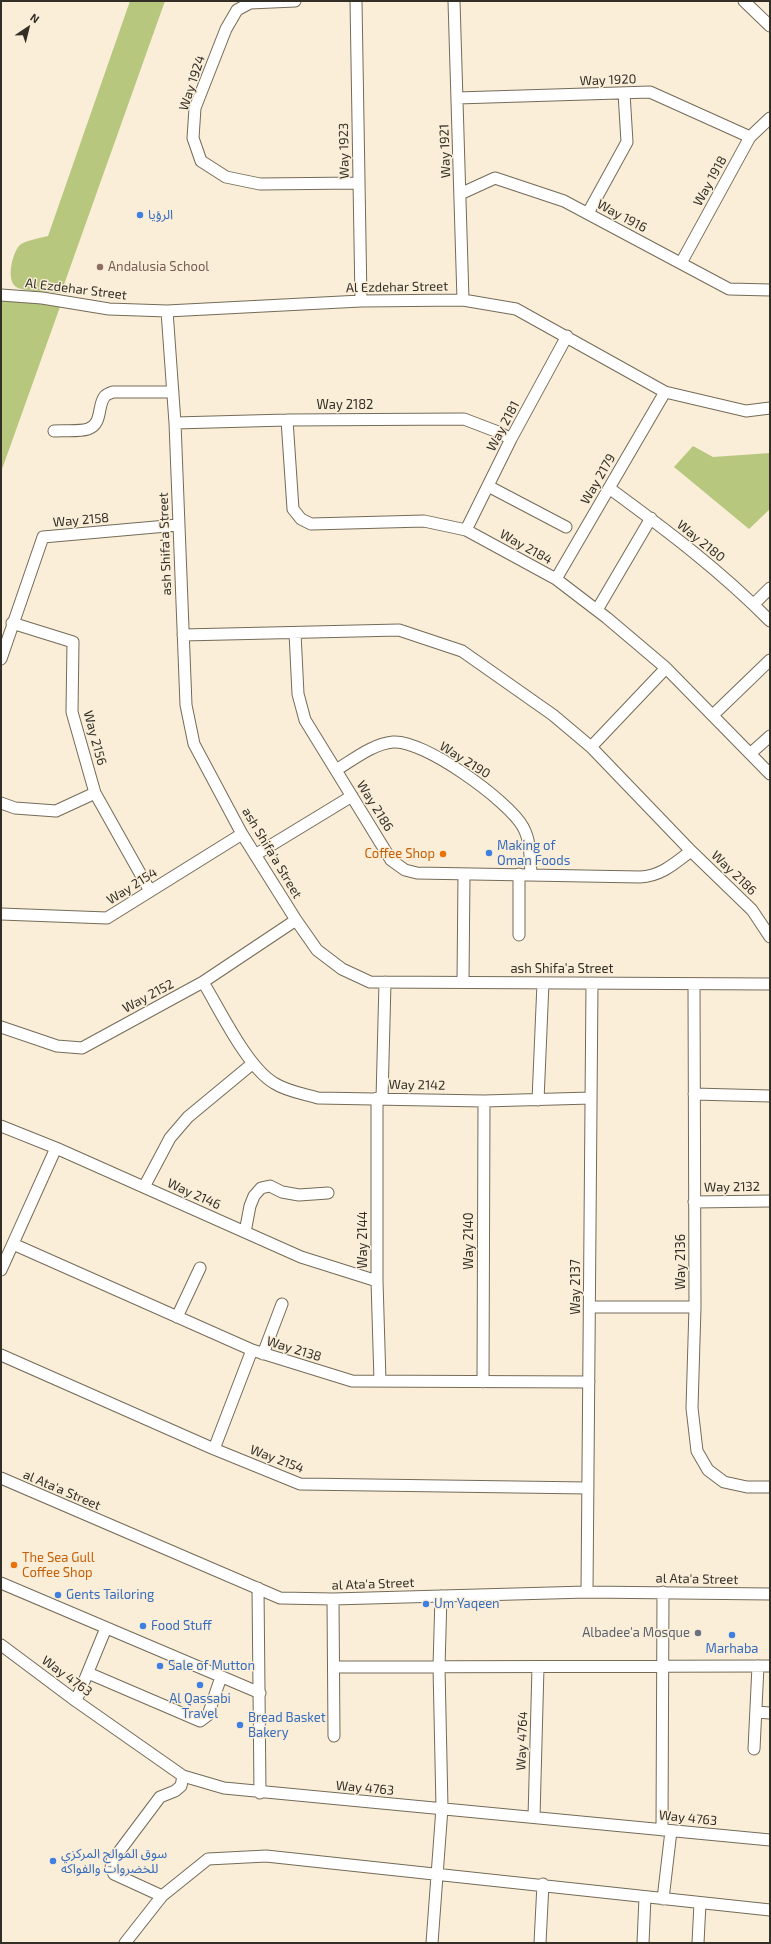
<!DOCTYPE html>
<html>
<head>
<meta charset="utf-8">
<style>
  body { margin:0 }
  #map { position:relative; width:771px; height:1944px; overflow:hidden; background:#faeed9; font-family:"Exo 2",sans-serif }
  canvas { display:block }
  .frame { position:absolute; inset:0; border:2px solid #332f27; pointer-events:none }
  .north { position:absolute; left:8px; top:8px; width:40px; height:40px; -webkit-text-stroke:3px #faeed9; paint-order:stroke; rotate:35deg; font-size:11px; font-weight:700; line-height:16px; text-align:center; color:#332f27 }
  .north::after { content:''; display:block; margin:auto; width:14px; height:18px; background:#332f27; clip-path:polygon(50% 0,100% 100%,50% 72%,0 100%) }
</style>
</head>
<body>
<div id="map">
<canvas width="771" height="1944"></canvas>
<div class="frame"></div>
<div class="north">N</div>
</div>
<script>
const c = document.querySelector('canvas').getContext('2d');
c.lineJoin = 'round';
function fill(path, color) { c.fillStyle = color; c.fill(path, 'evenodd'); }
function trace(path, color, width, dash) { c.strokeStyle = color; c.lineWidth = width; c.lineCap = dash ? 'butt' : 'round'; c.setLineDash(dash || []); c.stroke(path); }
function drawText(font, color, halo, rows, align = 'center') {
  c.font = font + ' "Exo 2","Noto Sans Arabic",sans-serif'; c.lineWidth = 3; c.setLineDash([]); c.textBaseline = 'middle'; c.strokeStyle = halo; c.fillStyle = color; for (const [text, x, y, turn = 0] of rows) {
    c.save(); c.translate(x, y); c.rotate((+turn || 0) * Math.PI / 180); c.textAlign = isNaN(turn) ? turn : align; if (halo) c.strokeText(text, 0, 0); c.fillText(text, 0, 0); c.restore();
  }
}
fill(new Path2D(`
  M 130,1 L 165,1 L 61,293 C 49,292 28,292 18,288 C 4,282 13,250 21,244 C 29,240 40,238 48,236 Z
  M 3,300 L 61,304 L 1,472 L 1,303 Z
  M 693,446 L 713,457 L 770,453 L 770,509 L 749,529 L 674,467 Z`), '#b8c77e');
const minor = new Path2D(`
  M 295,1 L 250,3 L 237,10 L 226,29 L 195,108 L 193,138 L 201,161 L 226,177 L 260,184 L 358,183
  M 356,1 L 361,301
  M 454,1 L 463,300
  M 744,1 L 770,26
  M 457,98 L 650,92 L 750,137
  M 460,194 L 495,178 L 564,201 L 729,289 L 770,290
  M 588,213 L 627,142 L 624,93
  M 681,263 L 750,137 L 770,118
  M 1,295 L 42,298 L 109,309 L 167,311 L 361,301 L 463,300 L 516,309 L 665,392 L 746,411 L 770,408
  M 167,311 L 175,423 L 186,705 L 194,744 L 242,834 L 296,920 L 317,950 L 342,969 L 370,982 L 770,984
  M 287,420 L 293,509 L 301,519 L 311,524 L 424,521 L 466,530 L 556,579 L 607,618 L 666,668 L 770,774
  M 175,423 L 287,420 L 464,419 L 498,432 L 511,439
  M 54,431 C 64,430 78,432 88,429 C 103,424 97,405 105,396 C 107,394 110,393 113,392 L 173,392
  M 488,486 L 566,527
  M 609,488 C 665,529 721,571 770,621
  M 466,530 L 511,439 L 567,336
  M 556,579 L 665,392
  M 754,604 L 770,588
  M 597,610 L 651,518
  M 12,623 L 73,642 L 72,712 L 95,793 L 150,891
  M 295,633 L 298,694 L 305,720 L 391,860 L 405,870 L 417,873 L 640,877 C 661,876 674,864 691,851
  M 183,635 L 399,630 L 462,651 L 553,715 L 591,747 L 691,851 L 752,910 L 770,937
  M 1,659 L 43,537 L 178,525
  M 713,715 L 770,660
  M 591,747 L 666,668
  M 751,753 L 770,736
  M 336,770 C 353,760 372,744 393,742 C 423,739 509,801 523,827 C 531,841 530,859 531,875
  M 1,803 L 15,808 L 56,811 L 95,793
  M 255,855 L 352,796
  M 519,874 L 519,935
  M 1,914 L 107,918 L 242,834
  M 203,982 C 220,1010 247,1067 274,1083 C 286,1091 304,1094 318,1098 L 484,1101 L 591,1098
  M 463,982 L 464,874
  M 694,984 L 695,1307 L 692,1408 L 697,1451 L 708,1470 L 724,1482 L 747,1487 L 770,1487
  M 1,1027 L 57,1046 L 82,1048 L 203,982 L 296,920
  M 694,1094 L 770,1096
  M 377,1098 L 377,1281 L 380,1381
  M 382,1099 L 385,982
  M 538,1100 L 543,983
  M 1,1126 L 56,1148 L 301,1257 L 377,1281
  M 144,1187 L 170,1138 L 188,1117 L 252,1064
  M 694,1202 L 770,1201
  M 245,1232 L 250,1206 L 254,1196 L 261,1188 L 270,1186 L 282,1192 L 299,1195 L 328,1193
  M 13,1244 L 252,1350 L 352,1381 L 589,1382
  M 1,1270 L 56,1148
  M 590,1307 L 695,1307
  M 177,1317 L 200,1268
  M 263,1354 L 282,1304
  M 1,1355 L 214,1449 L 300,1484 L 588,1488
  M 483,1382 L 484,1101
  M 214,1449 L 252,1350
  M 1,1478 L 280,1598 L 333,1599 L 587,1592 L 770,1594
  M 1,1583 L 260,1693
  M 258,1588 L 260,1793
  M 587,1592 L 592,983
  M 333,1599 L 334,1736
  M 1,1645 L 76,1701 L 183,1776 L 224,1788 L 770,1840
  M 334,1667 L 770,1666
  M 88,1673 L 200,1721 L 208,1715 L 221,1677
  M 76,1701 L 106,1628
  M 756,1712 L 770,1713
  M 754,1749 L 758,1666
  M 534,1817 L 538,1667
  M 662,1830 L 663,1592
  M 162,1896 L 114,1874 L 111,1868 L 112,1861 L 160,1797 L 175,1791 L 181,1786 L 183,1776
  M 663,1899 L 671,1831
  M 125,1943 L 162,1896 L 208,1859 L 266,1856 L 770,1910
  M 432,1943 L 442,1808 L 439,1667 L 441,1596
  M 540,1943 L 543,1884
  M 643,1943 L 645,1897
  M 698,1943 L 700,1903`);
trace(minor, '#746b58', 13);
trace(minor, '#fff', 11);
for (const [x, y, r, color] of [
  [140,215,4,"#3f7fe0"],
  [100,267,4,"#8d6e63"],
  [489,853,4,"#3f7fe0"],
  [443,854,4,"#e8710a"],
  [14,1565,4,"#e8710a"],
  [58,1595,4,"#3f7fe0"],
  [426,1604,4,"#3f7fe0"],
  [143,1626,4,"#3f7fe0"],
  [698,1633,4,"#6b7280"],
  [732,1635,4,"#3f7fe0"],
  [160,1666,4,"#3f7fe0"],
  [200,1685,4,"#3f7fe0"],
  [240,1725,4,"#3f7fe0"],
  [53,1861,4,"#3f7fe0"]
]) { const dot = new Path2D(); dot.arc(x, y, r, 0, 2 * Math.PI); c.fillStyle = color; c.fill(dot); trace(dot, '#faeed9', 1.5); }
drawText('13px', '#332f27', '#faeed9', [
  ["Way 1920",608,80,-2],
  ["Way 1924",192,83,-72],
  ["Way 1923",344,151,-91],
  ["Way 1921",445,151,-92],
  ["Way 1918",710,181,-61],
  ["Way 1916",622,216,28],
  ["Al Ezdehar Street",397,287,-1],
  ["Al Ezdehar Street",76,289,7],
  ["Way 2182",345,405],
  ["Way 2181",503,426,-62],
  ["Way 2179",598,479,-60],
  ["Way 2158",81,520,-5],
  ["Way 2180",701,541,39],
  ["ash Shifa'a Street",165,544,-92],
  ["Way 2184",526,547,29],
  ["Way 2156",95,738,75],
  ["Way 2190",465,760,32],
  ["Way 2186",375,806,58],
  ["ash Shifa'a Street",272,853,59],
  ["Way 2186",734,873,44],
  ["Way 2154",132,886,-32],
  ["ash Shifa'a Street",562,969],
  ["Way 2152",148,996,-28],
  ["Way 2142",417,1085,1],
  ["Way 2132",732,1187,-1],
  ["Way 2146",194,1194,24],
  ["Way 2144",363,1240,-90],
  ["Way 2140",469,1241,-90],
  ["Way 2136",681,1262,-90],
  ["Way 2137",576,1287,-90],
  ["Way 2138",294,1349,17],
  ["Way 2154",277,1459,21],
  ["al Ata'a Street",62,1490,23],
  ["al Ata'a Street",697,1579,1],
  ["al Ata'a Street",373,1584,-2],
  ["Way 4763",67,1676,36],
  ["Way 4764",522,1741,-88],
  ["Way 4763",365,1788,5],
  ["Way 4763",688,1818,6]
]);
drawText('13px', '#366cbe', '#faeed9', [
  ["الرؤيا",148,215],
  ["Making of",497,846],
  ["Oman Foods",497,861],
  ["Gents Tailoring",66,1595],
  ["Um Yaqeen",434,1604],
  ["Food Stuff",151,1626],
  ["Marhaba",732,1649,"center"],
  ["Sale of Mutton",168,1666],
  ["Al Qassabi",200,1699,"center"],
  ["Travel",200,1714,"center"],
  ["Bread Basket",248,1718],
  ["Bakery",248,1733],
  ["سوق الموالح المركزي",61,1854],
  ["للخضروات والفواكه",61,1869]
], 'left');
drawText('13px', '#785e54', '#faeed9', [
  ["Andalusia School",108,267]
], 'left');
drawText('13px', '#c56008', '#faeed9', [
  ["Coffee Shop",435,854],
  ["The Sea Gull",22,1558,"left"],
  ["Coffee Shop",22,1573,"left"]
], 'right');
drawText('13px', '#5b616d', '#faeed9', [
  ["Albadee'a Mosque",690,1633]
], 'right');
</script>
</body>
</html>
